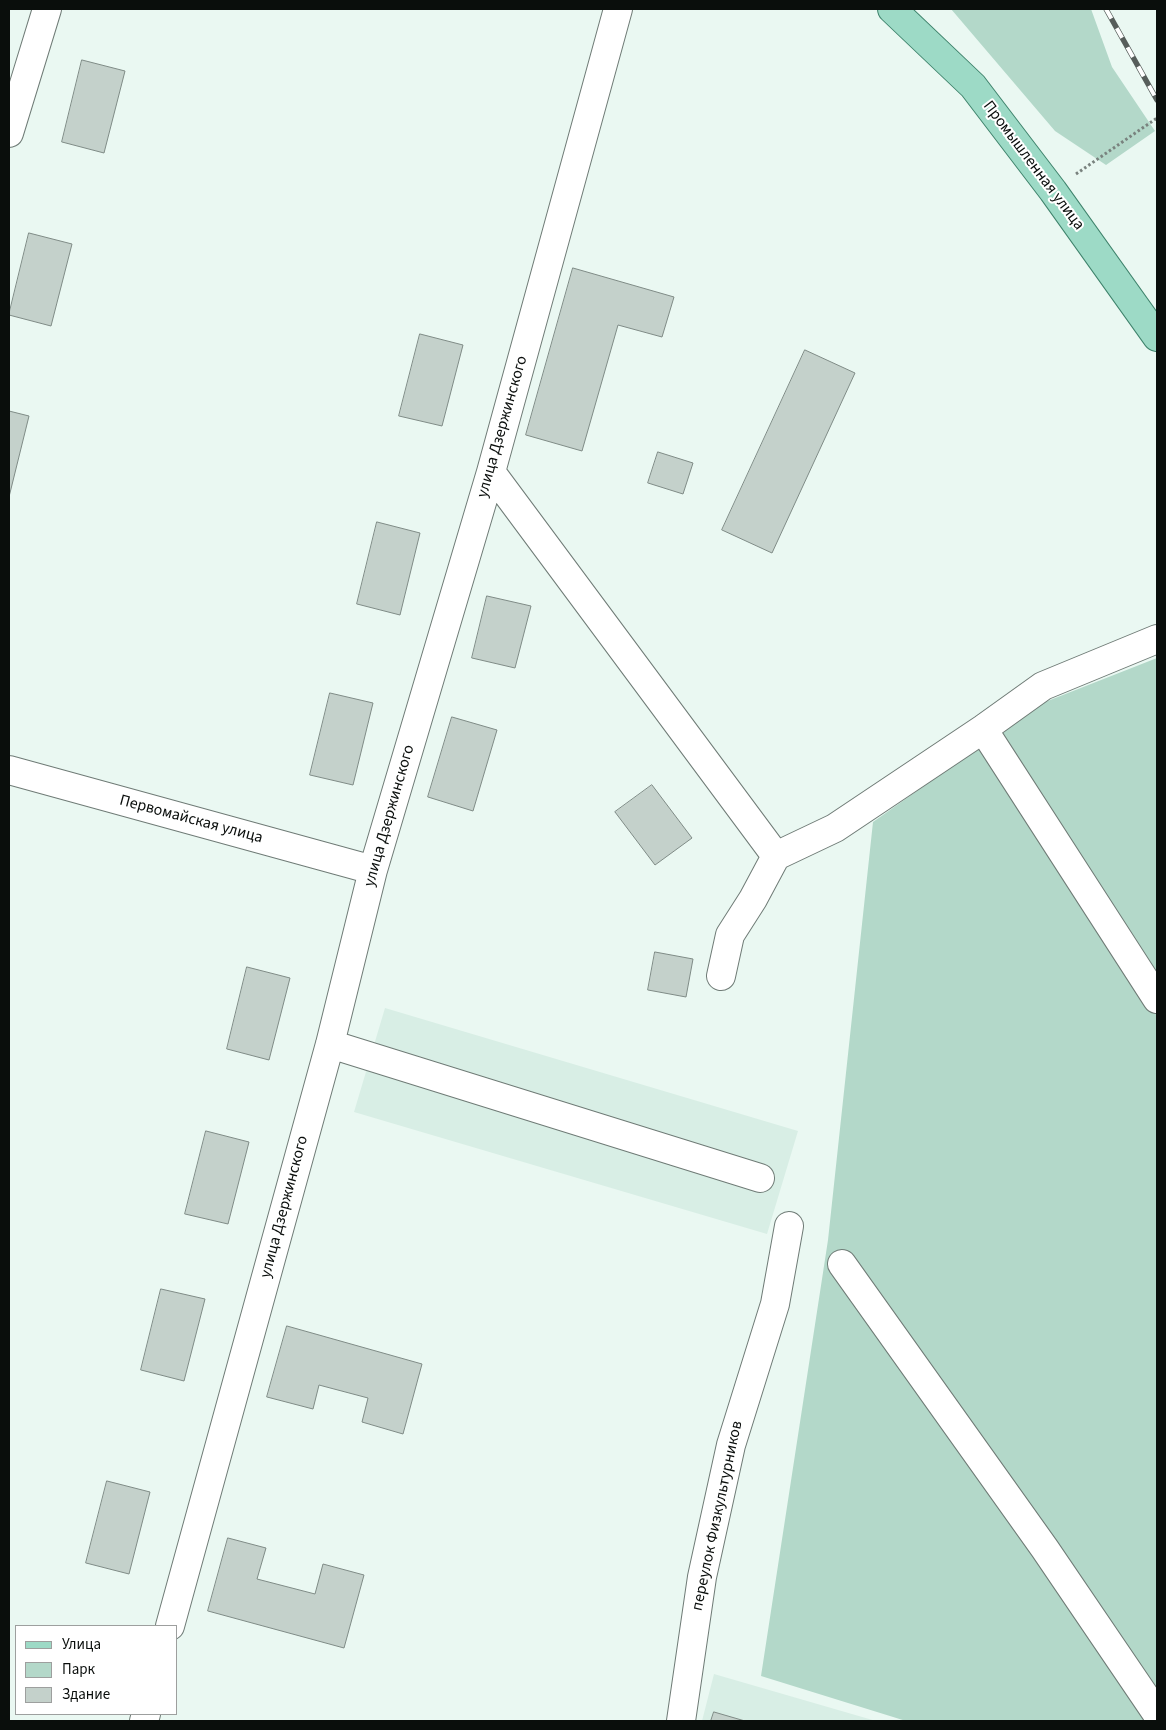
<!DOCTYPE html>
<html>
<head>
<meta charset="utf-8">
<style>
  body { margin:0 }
  #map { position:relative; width:1166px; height:1730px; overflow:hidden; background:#eaf8f2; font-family:"Source Sans 3",sans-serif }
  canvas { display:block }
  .frame { position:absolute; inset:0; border:10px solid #0a0e0c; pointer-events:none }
  .legend { position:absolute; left:15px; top:1625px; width:162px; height:90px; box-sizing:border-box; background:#fff; border:1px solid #9d9f9e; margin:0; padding:6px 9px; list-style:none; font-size:15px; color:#0a0e0c }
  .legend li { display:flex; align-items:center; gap:10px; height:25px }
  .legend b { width:25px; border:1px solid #9d9f9e }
</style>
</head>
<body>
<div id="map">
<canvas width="1166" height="1730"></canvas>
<div class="frame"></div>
<ul class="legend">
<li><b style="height:6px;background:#9ddac6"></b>Улица</li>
<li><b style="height:14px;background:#b3d8c9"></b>Парк</li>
<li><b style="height:14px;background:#c4d1cb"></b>Здание</li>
</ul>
</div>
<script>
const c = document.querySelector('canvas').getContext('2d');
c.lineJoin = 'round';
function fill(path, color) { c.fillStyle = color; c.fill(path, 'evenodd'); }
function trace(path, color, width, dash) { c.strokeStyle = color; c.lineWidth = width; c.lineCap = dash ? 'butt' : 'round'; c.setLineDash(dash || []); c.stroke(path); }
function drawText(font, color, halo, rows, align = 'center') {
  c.font = font + ' "Source Sans 3",sans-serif'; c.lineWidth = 4; c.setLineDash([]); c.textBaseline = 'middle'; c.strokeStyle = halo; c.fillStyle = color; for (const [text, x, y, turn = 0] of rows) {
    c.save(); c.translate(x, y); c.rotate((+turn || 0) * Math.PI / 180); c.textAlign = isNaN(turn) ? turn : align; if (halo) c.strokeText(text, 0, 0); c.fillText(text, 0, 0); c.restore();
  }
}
fill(new Path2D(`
  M 385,1008 L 798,1131 L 767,1234 L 354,1112 Z
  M 714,1674 L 876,1721 L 702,1721 Z`), '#d8eee5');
fill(new Path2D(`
  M 951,9 L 1091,9 L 1112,67 L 1155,131 L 1106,165 L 1055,131 Z
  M 1157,658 L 1157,1721 L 906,1721 L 761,1676 L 828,1240 L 873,822 L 1040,704 Z`), '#b3d8c9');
const building = new Path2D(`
  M 82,60 L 125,71 L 104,153 L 62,142 Z
  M 29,233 L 72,244 L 51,326 L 9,315 Z
  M 573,268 L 674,297 L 662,337 L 618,325 L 582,451 L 526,435 Z
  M 420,334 L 463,345 L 442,426 L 399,416 Z
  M 805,350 L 855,373 L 772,553 L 722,530 Z
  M 9,411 L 29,416 L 9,497 Z
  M 658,452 L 693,463 L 683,494 L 648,483 Z
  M 377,522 L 420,533 L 400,615 L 357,604 Z
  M 487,596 L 531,606 L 515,668 L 472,658 Z
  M 330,693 L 373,703 L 353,785 L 310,775 Z
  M 452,717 L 497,730 L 473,811 L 428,797 Z
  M 652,785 L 692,838 L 655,865 L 615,812 Z
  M 655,952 L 693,959 L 686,997 L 648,990 Z
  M 247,967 L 290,978 L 269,1060 L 227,1049 Z
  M 206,1131 L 249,1142 L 228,1224 L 185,1214 Z
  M 161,1289 L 205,1299 L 184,1381 L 141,1370 Z
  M 287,1326 L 422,1364 L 403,1434 L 362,1422 L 368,1398 L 319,1385 L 313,1409 L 267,1397 Z
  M 107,1481 L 150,1492 L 129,1574 L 86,1563 Z
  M 228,1538 L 266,1548 L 257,1579 L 315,1594 L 323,1564 L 364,1575 L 344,1648 L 208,1611 Z
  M 714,1712 L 745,1721 L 711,1721 Z`);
fill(building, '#c4d1cb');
trace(building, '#7f8b86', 1);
const minor = new Path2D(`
  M 9,133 L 47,9
  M 491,472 L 776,856 L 835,828 L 983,729 L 1043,686 L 1157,639
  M 983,729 L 1157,999
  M 9,770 L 373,870
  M 721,976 L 730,935 L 753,899 L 776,856
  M 330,1044 L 760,1178
  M 842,1264 L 1045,1549 L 1157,1714
  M 170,1626 L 330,1044 L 373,870 L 491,472 L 618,9
  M 144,1721 L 146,1714
  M 681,1721 L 702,1577 L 731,1445 L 775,1304 L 789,1226`);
const major = new Path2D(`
  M 892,9 L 973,86 L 1053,191 L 1157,337`);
trace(minor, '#6f7b76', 30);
trace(major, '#3f836c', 30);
trace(new Path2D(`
  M 1076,174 L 1157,118`), '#79827e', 3, [2.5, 2.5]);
trace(minor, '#fff', 28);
trace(major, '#9ddac6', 28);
const rail = new Path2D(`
  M 1106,9 L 1157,100`);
trace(rail, '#575e5b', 5.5);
trace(rail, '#fff', 4, [11]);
drawText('16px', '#0a0e0c', '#fff', [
  ["Промышленная улица",1033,166,53],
  ["улица Дзержинского",503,427,-74],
  ["улица Дзержинского",390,816,-74],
  ["Первомайская улица",191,820,15],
  ["улица Дзержинского",285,1207,-75],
  ["переулок Физкультурников",718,1516,-78]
]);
</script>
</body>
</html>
